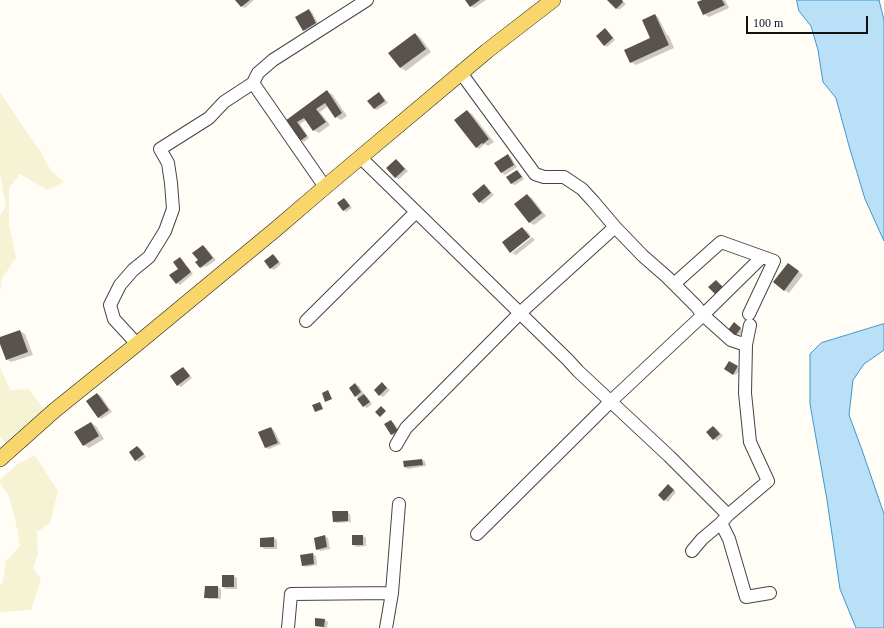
<!DOCTYPE html>
<html>
<head>
<meta charset="utf-8">
<style>
  body { margin:0 }
  #map { position:relative; width:884px; height:628px; overflow:hidden; background:#fffdf5; font-family:Georgia,serif }
  canvas { display:block }
  .scale { position:absolute; left:746px; top:16px; width:122px; height:18px; box-sizing:border-box; border:2px solid #111; border-top:0; padding-left:5px; font-size:12px; line-height:14px; white-space:nowrap; color:#111; -webkit-text-stroke:3px #fff; paint-order:stroke }
</style>
</head>
<body>
<div id="map">
<canvas width="884" height="628"></canvas>
<div class="scale">100 m</div>
</div>
<script>
const c = document.querySelector('canvas').getContext('2d');
c.lineJoin = 'round';
function fill(path, color) { c.fillStyle = color; c.fill(path, 'evenodd'); }
function trace(path, color, width, dash) { c.strokeStyle = color; c.lineWidth = width; c.lineCap = dash ? 'butt' : 'round'; c.setLineDash(dash || []); c.stroke(path); }
fill(new Path2D(`
  M 0,92 L 20,122 L 41,152 L 51,171 L 64,182 L 47,190 L 20,174 L 9,188 L 9,224 L 16,258 L 2,278 L 0,293 L 0,216 L 6,206 L 3,192 L 0,173 Z
  M 0,367 L 10,390 L 29,389 L 42,407 L 51,421 L 11,450 L 0,437 Z
  M 35,455 L 58,491 L 50,523 L 37,532 L 38,554 L 33,568 L 41,579 L 31,610 L 0,612 L 0,586 L 3,581 L 6,561 L 20,546 L 17,528 L 9,496 L 0,483 L 0,480 L 16,465 Z`), '#f6f3d4');
const water = new Path2D(`
  M 797,0 L 879,0 L 884,20 L 884,241 L 865,199 L 849,146 L 836,98 L 823,82 L 818,50 L 811,26 L 799,11 Z
  M 884,324 L 884,350 L 864,364 L 853,380 L 849,415 L 862,450 L 884,514 L 884,628 L 856,628 L 840,589 L 827,500 L 810,404 L 810,354 L 821,343 Z`);
fill(water, '#b9e0f7');
trace(water, '#3f96cf', 1);
fill(new Path2D(`
  M 236,0 L 254,0 L 245,8 L 241,6 Z
  M 466,0 L 486,0 L 474,8 L 471,6 Z
  M 609,0 L 622,0 L 626,4 L 619,10 L 616,8 Z
  M 705,0 L 725,0 L 729,8 L 709,17 L 704,14 Z
  M 309,11 L 312,12 L 319,25 L 307,32 L 304,30 Z
  M 655,15 L 658,17 L 667,35 L 669,36 L 674,48 L 636,65 L 631,62 L 652,39 Z
  M 605,29 L 608,31 L 615,40 L 607,47 L 604,45 Z
  M 415,34 L 420,37 L 431,52 L 406,71 L 401,68 L 390,53 Z
  M 327,92 L 332,94 L 347,116 L 341,120 L 336,117 L 328,106 L 320,112 L 330,125 L 319,133 L 314,130 L 306,120 L 300,124 L 309,138 L 304,142 L 301,140 L 287,121 Z
  M 379,94 L 382,95 L 388,103 L 377,110 L 374,109 Z
  M 467,111 L 472,114 L 494,142 L 488,146 L 485,144 L 479,149 L 476,147 Z
  M 508,155 L 511,157 L 517,167 L 505,175 L 502,173 L 496,163 Z
  M 396,160 L 399,162 L 408,171 L 399,179 L 396,178 L 387,168 Z
  M 517,171 L 520,173 L 524,179 L 515,185 L 512,184 L 508,177 Z
  M 484,185 L 487,187 L 494,195 L 483,204 L 479,202 Z
  M 527,195 L 532,198 L 546,216 L 534,225 L 529,222 Z
  M 344,199 L 347,201 L 352,208 L 346,212 L 343,210 Z
  M 522,228 L 527,231 L 531,236 L 511,251 L 511,253 L 503,243 Z
  M 532,237 L 535,240 L 516,255 L 512,253 Z
  M 203,246 L 206,248 L 216,260 L 206,267 L 205,266 L 202,268 L 197,262 L 198,261 Z
  M 273,255 L 276,257 L 281,264 L 274,270 L 271,268 Z
  M 186,266 L 188,267 L 193,274 L 180,285 L 177,283 Z
  M 793,267 L 803,275 L 789,293 L 784,290 Z
  M 737,326 L 743,331 L 739,336 L 736,334 Z
  M 20,331 L 25,334 L 33,355 L 11,362 L 6,359 L 0,341 L 0,338 Z
  M 730,362 L 740,369 L 736,375 L 725,369 Z
  M 183,368 L 186,370 L 192,378 L 181,387 L 178,385 Z
  M 382,383 L 390,390 L 383,397 L 380,395 Z
  M 355,385 L 359,386 L 364,394 L 363,395 L 367,397 L 372,404 L 367,408 L 364,406 L 360,399 L 356,396 Z
  M 97,394 L 101,396 L 112,412 L 101,419 L 98,417 Z
  M 391,421 L 394,423 L 401,433 L 395,436 L 392,435 L 385,425 Z
  M 91,423 L 96,426 L 104,439 L 89,448 L 84,445 Z
  M 714,427 L 717,429 L 723,436 L 717,441 L 714,439 L 708,432 Z
  M 271,428 L 274,430 L 281,444 L 269,449 L 266,448 L 259,433 Z
  M 138,447 L 141,449 L 146,457 L 139,462 L 136,460 Z
  M 422,460 L 425,461 L 426,466 L 408,469 L 404,467 L 404,462 Z
  M 671,487 L 676,492 L 668,502 L 665,500 Z
  M 347,512 L 350,514 L 351,522 L 337,523 L 334,521 Z
  M 325,536 L 328,538 L 330,549 L 320,551 L 317,549 Z
  M 363,536 L 366,538 L 366,546 L 357,547 L 353,545 Z
  M 274,538 L 277,540 L 277,549 L 265,549 L 261,547 Z
  M 313,554 L 316,556 L 317,565 L 306,567 L 302,565 Z
  M 233,576 L 237,578 L 237,589 L 226,589 L 223,587 Z
  M 206,587 L 218,587 L 221,589 L 221,599 L 209,599 L 206,597 Z
  M 325,620 L 328,622 L 327,628 L 319,627 L 316,626 Z`), '#0003');
fill(new Path2D(`
  M 235,0 L 250,0 L 241,7 Z
  M 465,0 L 480,0 L 470,7 Z
  M 607,0 L 622,0 L 623,2 L 616,9 Z
  M 702,0 L 722,0 L 725,5 L 703,15 L 697,2 Z
  M 309,9 L 316,23 L 303,31 L 295,17 Z
  M 655,14 L 669,45 L 630,63 L 624,50 L 650,38 L 642,20 Z
  M 605,28 L 613,38 L 604,46 L 596,36 Z
  M 415,33 L 426,49 L 400,68 L 388,53 Z
  M 327,90 L 342,113 L 335,118 L 325,103 L 316,109 L 326,122 L 313,131 L 304,118 L 297,122 L 307,136 L 300,141 L 285,121 Z
  M 379,92 L 385,101 L 374,109 L 367,101 Z
  M 467,110 L 489,139 L 483,144 L 482,143 L 476,148 L 454,120 Z
  M 508,154 L 514,165 L 501,173 L 494,163 Z
  M 396,159 L 405,169 L 395,178 L 386,168 Z
  M 517,170 L 522,177 L 511,184 L 506,177 Z
  M 484,184 L 491,193 L 479,203 L 472,194 Z
  M 527,194 L 542,213 L 529,223 L 514,204 Z
  M 344,198 L 350,206 L 343,211 L 337,203 Z
  M 522,227 L 530,237 L 510,253 L 502,242 Z
  M 203,245 L 213,258 L 200,268 L 195,262 L 198,260 L 192,253 Z
  M 273,254 L 279,262 L 270,269 L 264,261 Z
  M 180,257 L 191,272 L 176,284 L 169,275 L 178,269 L 173,262 Z
  M 788,263 L 799,271 L 784,291 L 773,282 Z
  M 716,280 L 723,287 L 716,295 L 708,287 Z
  M 734,322 L 741,328 L 736,335 L 728,330 Z
  M 20,330 L 28,352 L 6,360 L 0,344 L 0,337 Z
  M 729,361 L 738,366 L 733,375 L 724,369 Z
  M 183,367 L 190,376 L 177,386 L 170,376 Z
  M 382,382 L 387,388 L 379,396 L 374,390 Z
  M 355,383 L 361,392 L 355,397 L 349,388 Z
  M 328,390 L 332,399 L 325,402 L 322,393 Z
  M 97,393 L 109,410 L 98,418 L 86,401 Z
  M 364,394 L 370,402 L 363,407 L 357,399 Z
  M 320,402 L 323,409 L 315,412 L 312,405 Z
  M 381,406 L 386,411 L 380,417 L 375,412 Z
  M 391,420 L 398,431 L 391,435 L 384,424 Z
  M 91,422 L 99,436 L 83,446 L 74,432 Z
  M 713,426 L 720,434 L 713,440 L 706,432 Z
  M 271,427 L 278,443 L 265,448 L 258,432 Z
  M 137,446 L 144,454 L 135,461 L 129,452 Z
  M 422,459 L 423,465 L 404,467 L 403,461 Z
  M 668,484 L 674,490 L 664,501 L 658,495 Z
  M 332,511 L 348,511 L 348,521 L 333,522 Z
  M 325,535 L 327,547 L 316,550 L 314,538 Z
  M 352,535 L 363,535 L 363,545 L 352,545 Z
  M 274,537 L 274,547 L 260,547 L 260,538 Z
  M 313,553 L 314,564 L 302,566 L 300,555 Z
  M 222,575 L 234,575 L 234,587 L 222,587 Z
  M 205,586 L 218,586 L 218,598 L 204,598 Z
  M 315,618 L 325,619 L 324,627 L 315,626 Z`), '#5a524d');
const minor = new Path2D(`
  M 461,73 L 535,174 L 544,177 L 564,177 L 582,189 L 593,201 L 615,227 L 643,256 L 667,277 L 696,306 L 703,315 L 731,340 L 746,345
  M 253,83 L 325,187
  M 360,157 L 568,360 L 578,371 L 669,456 L 728,515 L 768,481 L 750,442 L 745,393 L 746,345 L 750,325
  M 674,284 L 721,242 L 774,261 L 749,314
  M 306,321 L 416,212
  M 137,344 L 114,319 L 110,305 L 120,285 L 133,270 L 149,257 L 165,231 L 173,209 L 171,183 L 168,163 L 160,149 L 209,118 L 224,102 L 253,83 L 258,73 L 273,60 L 367,0
  M 396,445 L 406,428 L 520,313 L 615,227
  M 728,515 L 721,523 L 729,539 L 746,597 L 770,593
  M 477,534 L 610,402 L 703,315 L 762,257
  M 692,551 L 702,539 L 721,523
  M 288,628 L 291,594 L 392,593
  M 386,628 L 392,593 L 399,504`);
const major = new Path2D(`
  M 0,459 L 55,410 L 137,344 L 276,229 L 325,187 L 487,51 L 553,0`);
trace(minor, '#444', 14);
trace(major, '#222', 16);
trace(minor, '#fff', 12);
trace(major, '#f9d66b', 15);
</script>
</body>
</html>
